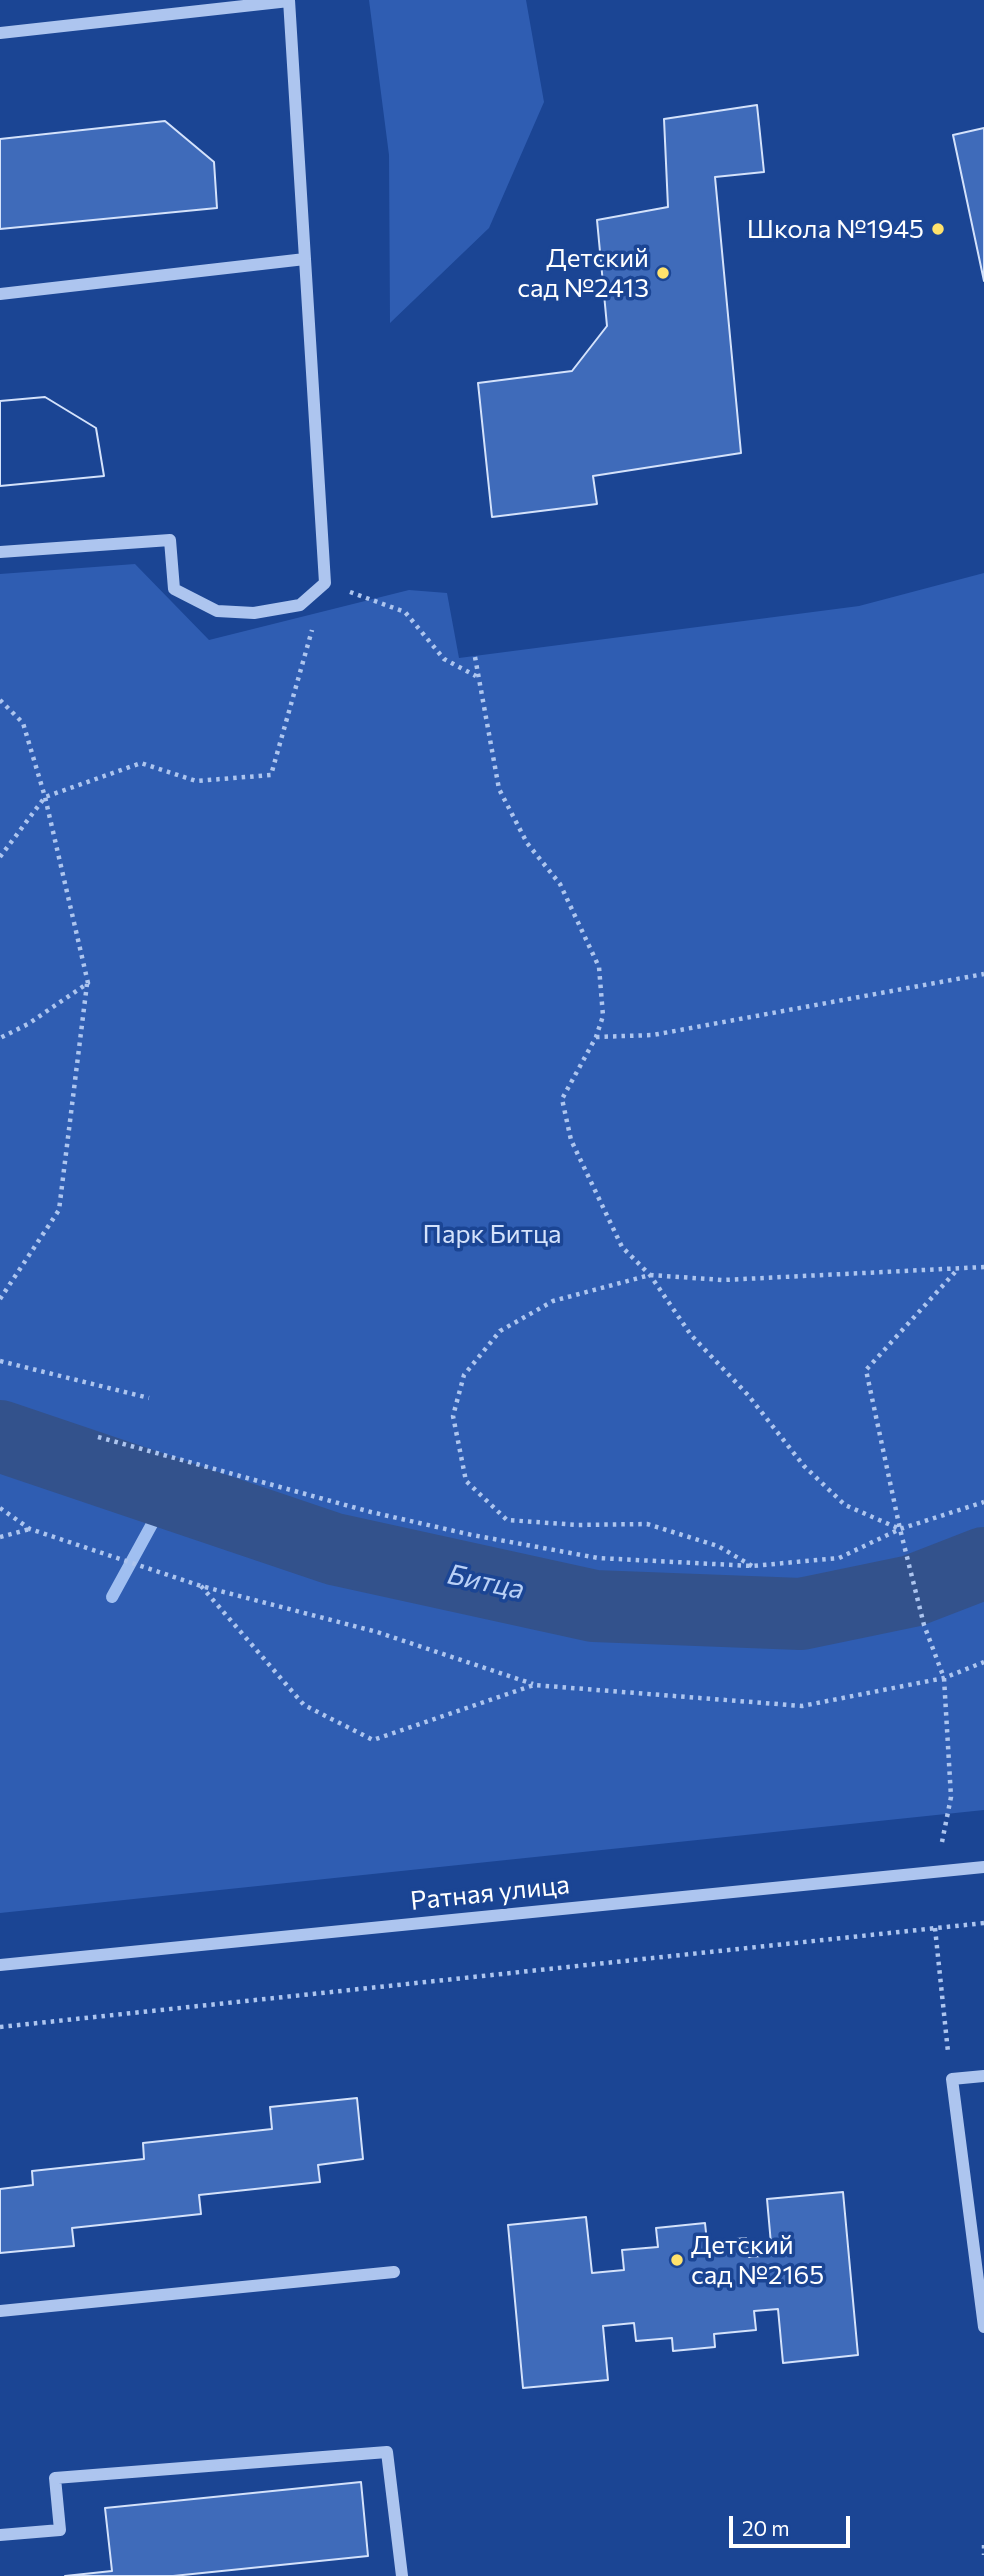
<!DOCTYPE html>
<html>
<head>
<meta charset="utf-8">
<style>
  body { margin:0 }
  #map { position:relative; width:984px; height:2576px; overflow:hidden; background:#1b4594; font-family:Commissioner,sans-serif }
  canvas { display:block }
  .scale { position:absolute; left:729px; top:2516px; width:121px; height:32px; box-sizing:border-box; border:4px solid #fff; border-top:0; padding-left:9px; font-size:21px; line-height:24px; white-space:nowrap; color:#fff; -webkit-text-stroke:5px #1b4594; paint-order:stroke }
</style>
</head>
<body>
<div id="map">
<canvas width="984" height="2576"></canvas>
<div class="scale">20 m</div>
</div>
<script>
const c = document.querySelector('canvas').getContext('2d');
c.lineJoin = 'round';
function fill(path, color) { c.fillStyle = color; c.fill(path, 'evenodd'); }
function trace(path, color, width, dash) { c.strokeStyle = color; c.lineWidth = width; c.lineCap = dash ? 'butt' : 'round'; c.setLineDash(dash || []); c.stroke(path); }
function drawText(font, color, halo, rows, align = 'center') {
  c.font = font + ' Commissioner,sans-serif'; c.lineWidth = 7; c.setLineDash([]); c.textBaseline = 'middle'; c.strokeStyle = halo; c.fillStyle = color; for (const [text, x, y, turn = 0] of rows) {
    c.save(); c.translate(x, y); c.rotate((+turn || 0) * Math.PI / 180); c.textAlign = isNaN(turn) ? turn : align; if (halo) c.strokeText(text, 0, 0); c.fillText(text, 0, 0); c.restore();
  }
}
fill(new Path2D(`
  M 369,0 L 526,0 L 544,102 L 489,228 L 390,323 L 389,155 Z
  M 135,564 L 209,640 L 409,590 L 447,593 L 459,658 L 859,606 L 984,573 L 984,1810 L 0,1913 L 0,574 Z`), '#2f5db2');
trace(new Path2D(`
  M 112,1597 L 169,1493`), '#a0bff1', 12);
trace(new Path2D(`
  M 0,1436 L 334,1549 L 594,1606 L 801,1614 L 912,1591 L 984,1563`), '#33528c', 72);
const building = new Path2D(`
  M 757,105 L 764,172 L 715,177 L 741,453 L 593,476 L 597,504 L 492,517 L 478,383 L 572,371 L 607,326 L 597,220 L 668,207 L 664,119 Z
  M 165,121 L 214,162 L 217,208 L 0,229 L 0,139 Z
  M 984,128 L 984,281 L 953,135 Z
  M 45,397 L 96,428 L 104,476 L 0,486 L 0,401 Z
  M 45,397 L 96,428 L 104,476 L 0,486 L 0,401 Z
  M 357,2098 L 363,2159 L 318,2165 L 320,2182 L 199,2195 L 201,2214 L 72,2228 L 74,2246 L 0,2253 L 0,2189 L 33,2185 L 32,2171 L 144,2159 L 143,2143 L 272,2129 L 270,2107 Z
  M 843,2192 L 858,2355 L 783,2363 L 778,2309 L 754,2311 L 756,2330 L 714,2334 L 715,2347 L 673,2351 L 672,2338 L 636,2341 L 634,2323 L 603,2326 L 608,2380 L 523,2388 L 508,2225 L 586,2217 L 592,2273 L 624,2270 L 622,2250 L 658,2247 L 656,2228 L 705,2223 L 707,2242 L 746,2238 L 749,2257 L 772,2255 L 767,2199 Z
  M 361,2482 L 368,2556 L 173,2576 L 65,2576 L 112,2571 L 105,2508 Z`);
fill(building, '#3f6bba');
trace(building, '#d4e2fb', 2);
trace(new Path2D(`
  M 350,592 L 405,612 L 444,659 L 476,676
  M 475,657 L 499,789 L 527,843 L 560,884 L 599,967 L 603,1016 L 596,1037 L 562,1099 L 571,1140 L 622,1247 L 650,1275 L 691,1335 L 748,1395 L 804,1466 L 845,1505 L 900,1529
  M 0,700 L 23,723 L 45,797 L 88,983 L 28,1024 L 0,1038
  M 0,857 L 45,797 L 141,763 L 196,781 L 271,775 L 312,630
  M 596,1037 L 653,1035 L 984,974
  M 0,1299 L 59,1210 L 87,984
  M 0,1361 L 149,1398
  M 98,1437 L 371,1512 L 472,1535 L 598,1558 L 752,1566 L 839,1558 L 900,1529 L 984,1502
  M 0,1508 L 30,1529 L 201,1586 L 377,1632 L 533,1684
  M 0,1537 L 30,1529
  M 752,1566 L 718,1546 L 647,1524 L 578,1525 L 507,1520 L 466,1481 L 453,1416 L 464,1375 L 500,1331 L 553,1301 L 650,1275 L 723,1280 L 984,1267
  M 201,1586 L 304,1705 L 373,1740 L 534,1685 L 802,1706 L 944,1678 L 984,1662
  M 942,1842 L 951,1797 L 944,1678 L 924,1625 L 900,1529 L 866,1370 L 957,1270
  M 935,1928 L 948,2052
  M 0,2027 L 984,1923
  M 984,2545 L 984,2555`), '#adc5ef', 4.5, [3.5, 5]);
trace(new Path2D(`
  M 0,33 L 289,1
  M 0,294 L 305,259
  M 0,552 L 170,540 L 174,589 L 217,611 L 254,613 L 300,605 L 325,583 L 289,0
  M 0,1965 L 984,1867
  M 984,2076 L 952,2079 L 984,2327
  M 0,2311 L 394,2272
  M 0,2535 L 60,2530 L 55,2478 L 387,2452 L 402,2576`), '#adc5ef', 12);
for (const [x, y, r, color] of [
  [938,229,7,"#ffe26c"],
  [663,273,7,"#ffe26c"],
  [677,2260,7,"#ffe26c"]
]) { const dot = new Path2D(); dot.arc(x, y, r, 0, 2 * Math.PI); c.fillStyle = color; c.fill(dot); trace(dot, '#1b4594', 2.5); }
drawText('26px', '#fff', '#1b4594', [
  ["Школа №1945",924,229],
  ["Детский",649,258],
  ["сад №2413",649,288],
  ["Детский",691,2245,"left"],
  ["сад №2165",691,2275,"left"]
], 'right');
drawText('26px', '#d4e2fb', '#1b4594', [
  ["Парк Битца",492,1234]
]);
drawText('26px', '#fff', '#1b4594', [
  ["Ратная улица",490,1893,-6]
]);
drawText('italic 28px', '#b9d0f6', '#1b4594', [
  ["Битца",486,1582,12]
]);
</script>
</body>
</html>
